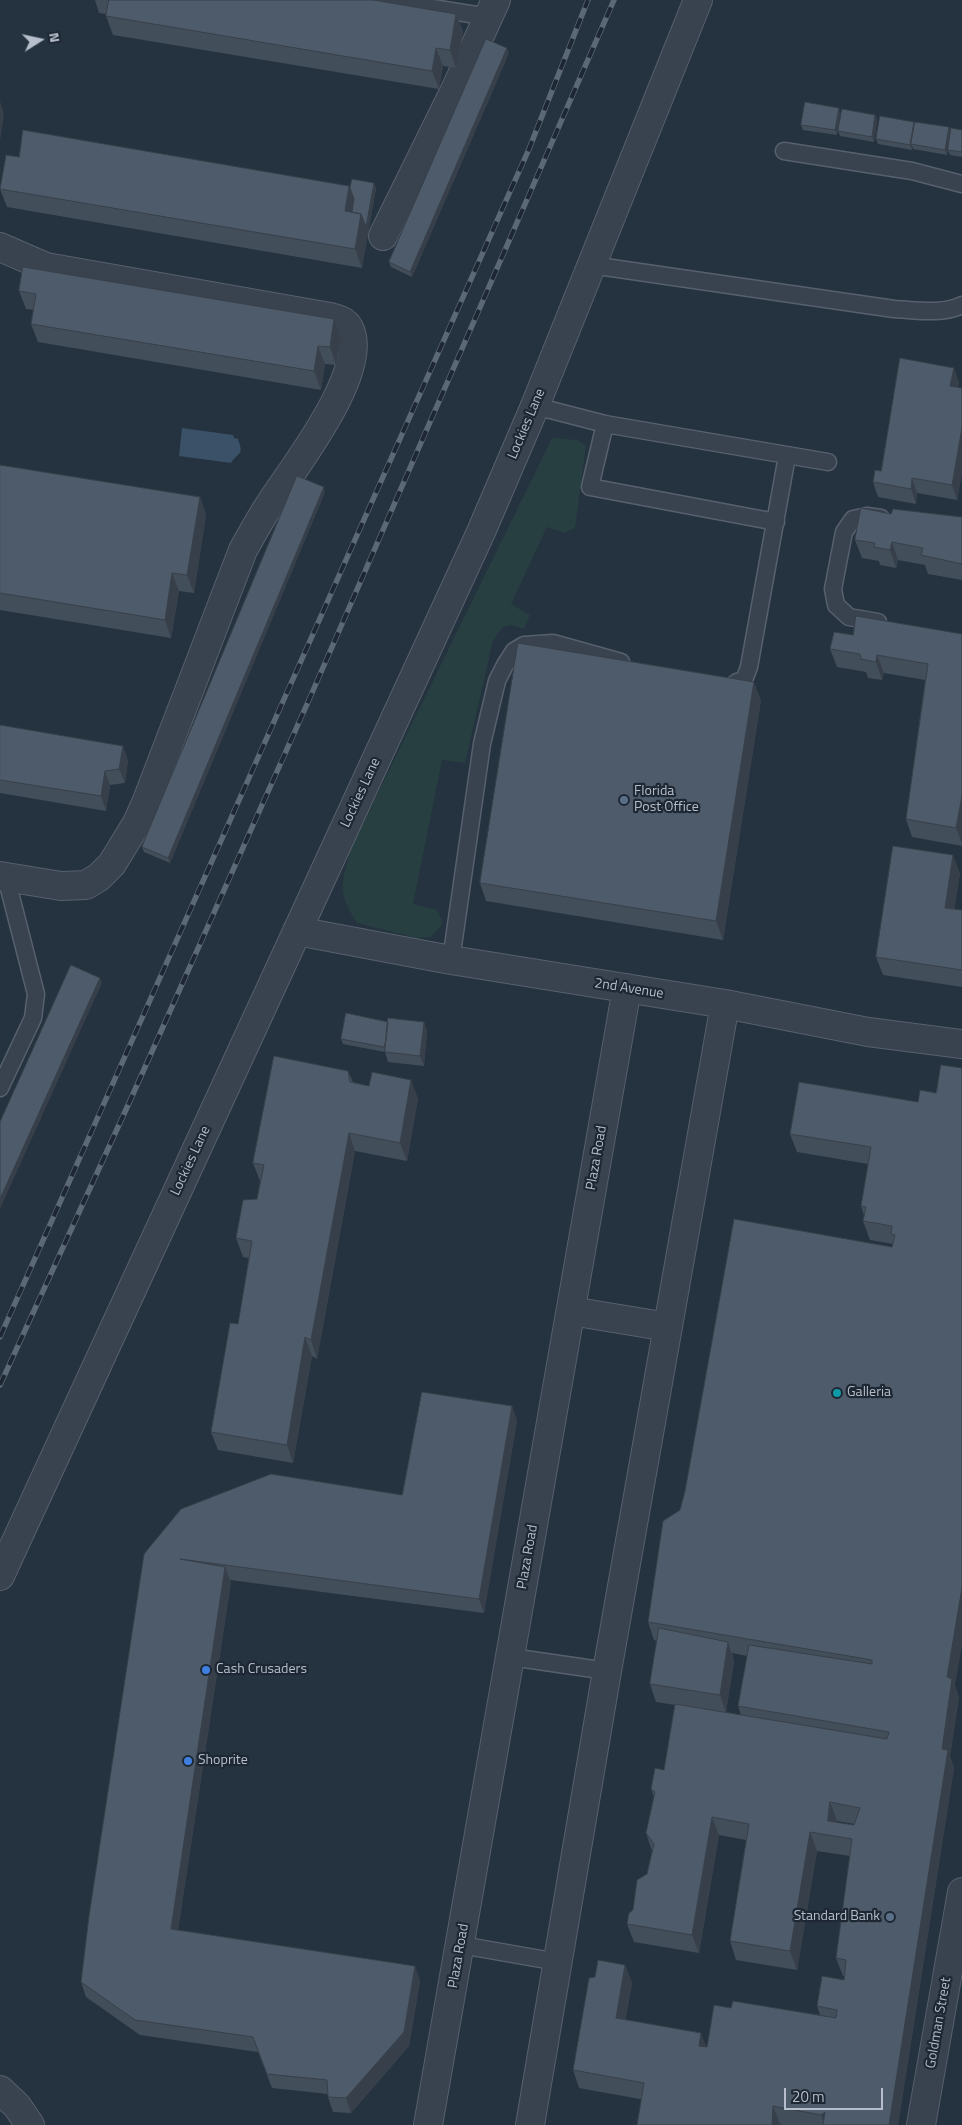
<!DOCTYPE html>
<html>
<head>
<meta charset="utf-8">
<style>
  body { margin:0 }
  #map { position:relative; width:962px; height:2125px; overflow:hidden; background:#25323f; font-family:"Titillium Web",sans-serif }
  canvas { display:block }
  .north { position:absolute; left:15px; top:15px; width:50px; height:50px; -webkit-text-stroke:4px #1e2834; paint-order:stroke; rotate:80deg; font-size:14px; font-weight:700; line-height:20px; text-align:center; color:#b5beca }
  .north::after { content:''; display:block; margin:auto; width:18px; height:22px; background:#b5beca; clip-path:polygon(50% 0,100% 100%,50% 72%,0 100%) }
  .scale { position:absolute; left:784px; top:2088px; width:99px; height:22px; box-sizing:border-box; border:2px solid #b5beca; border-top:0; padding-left:6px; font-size:15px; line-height:18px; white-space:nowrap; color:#b5beca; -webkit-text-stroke:4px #1e2834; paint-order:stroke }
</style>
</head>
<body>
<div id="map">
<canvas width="962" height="2125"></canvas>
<div class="north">N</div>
<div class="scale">20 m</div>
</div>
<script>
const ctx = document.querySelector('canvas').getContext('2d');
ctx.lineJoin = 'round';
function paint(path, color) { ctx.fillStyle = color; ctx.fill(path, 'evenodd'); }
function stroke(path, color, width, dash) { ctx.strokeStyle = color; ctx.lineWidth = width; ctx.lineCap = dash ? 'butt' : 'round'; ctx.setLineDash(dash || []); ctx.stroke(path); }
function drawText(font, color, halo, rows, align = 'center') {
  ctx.font = font + ' "Titillium Web",sans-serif'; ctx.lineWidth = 4.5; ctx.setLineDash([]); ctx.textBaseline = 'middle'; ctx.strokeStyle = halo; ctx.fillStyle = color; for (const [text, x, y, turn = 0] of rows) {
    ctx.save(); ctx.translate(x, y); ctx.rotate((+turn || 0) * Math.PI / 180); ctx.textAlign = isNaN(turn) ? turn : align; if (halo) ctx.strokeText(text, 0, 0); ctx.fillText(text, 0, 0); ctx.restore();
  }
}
paint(new Path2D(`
  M 552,438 L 577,440 L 586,445 L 575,528 L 564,533 L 547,527 L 511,604 L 530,615 L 524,629 C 504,622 504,624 493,641 L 465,763 L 442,760 L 413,904 L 437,910 L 443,923 L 431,937 L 416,938 L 357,923 C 336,890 342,884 351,848 Z`), '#273f40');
paint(new Path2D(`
  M 182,428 L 233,435 L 234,438 L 238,439 C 244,456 239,451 231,463 L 179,456 Z`), '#3a5168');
const service = new Path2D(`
  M 383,0 L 489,17
  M 784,151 L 912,171 L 962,184
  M 591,265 L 894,309 C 916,310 942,315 962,305
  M 535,406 L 605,424 L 590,487 L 776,522
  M 605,424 L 828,462
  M 878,622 L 849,617 L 836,605 L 833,589 L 844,532 L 853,519 L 867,516 L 881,518
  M 725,687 L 729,688 L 737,682 L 744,680 L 749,667 L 787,456
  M 451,960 L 482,744 L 497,681 L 505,665 L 514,651 L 524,645 L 553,643 L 621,662
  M 0,1088 L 33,1018 L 36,994 L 6,877
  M 511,1657 L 607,1671
  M 461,1945 L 558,1962`);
const minor = new Path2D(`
  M 383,236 L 456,88 L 496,0
  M 0,247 L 46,267 L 330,317 C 337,319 345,320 349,328 C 371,370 293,468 270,504 C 260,519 252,534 243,550 L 146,803 L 137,823 L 112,864 L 99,877 L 86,885 L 61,886 L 0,876
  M 297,931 L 451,960 L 725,1004 L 868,1032 L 962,1044
  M 571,1311 L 668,1327
  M 0,1576 L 481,532 L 535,406 L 698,0
  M 0,2090 L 17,2106 L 30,2125
  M 428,2125 L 627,988
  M 530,2125 L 607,1671 L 725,1004`);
const tertiary = new Path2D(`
  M 921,2125 L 962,1892`);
stroke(service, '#57616d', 19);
stroke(minor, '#57616d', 30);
stroke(tertiary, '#57616d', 30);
stroke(service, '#39434f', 16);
stroke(minor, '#39434f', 28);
stroke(tertiary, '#39434f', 28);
const rail = new Path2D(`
  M 0,1337 L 529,149 L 588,0
  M 0,1385 L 129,1103 L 308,702 L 614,0`);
stroke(rail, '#5b6876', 5.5);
stroke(rail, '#1e2834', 4, [11]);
paint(new Path2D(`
  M 95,0 L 373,0 L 456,14 L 463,32 L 456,68 L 443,66 L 439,89 L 113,35 L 106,16 L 106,14 L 99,13 Z
  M 509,53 L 412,277 L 391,267 L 389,262 Z
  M 841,113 L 837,135 L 803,130 L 801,125 Z
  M 875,115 L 877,120 L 874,142 L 840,136 L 838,131 Z
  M 914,122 L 915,125 L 949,127 L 950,132 L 962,130 L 962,157 L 950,155 L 948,150 L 948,148 L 947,155 L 913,149 L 912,146 L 912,150 L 878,144 L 876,139 Z
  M 19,157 L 350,188 L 376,188 L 362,268 L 7,207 L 0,189 Z
  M 19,291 L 334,319 L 341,338 L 336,365 L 325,364 L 321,390 L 38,342 L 31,324 L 34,310 L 26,309 Z
  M 959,382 L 958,387 L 962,388 L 962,473 L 957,500 L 917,493 L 916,504 L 878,497 L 873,482 L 881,471 Z
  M 0,468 L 200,497 L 206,515 L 194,593 L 179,591 L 171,638 L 0,610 Z
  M 325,492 L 170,863 L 144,852 L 142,847 Z
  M 891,514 L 962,517 L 962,580 L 928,574 L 925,565 L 898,560 L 896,568 L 880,565 L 879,561 L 862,558 L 855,540 Z
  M 962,634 L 962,846 L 912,837 L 906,819 L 925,680 L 884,673 L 882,680 L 868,678 L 866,672 L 837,667 L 830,649 L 853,635 Z
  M 761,700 L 723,940 L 486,901 L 480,883 Z
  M 0,725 L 128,760 L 125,783 L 110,785 L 106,811 L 0,793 Z
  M 960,873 L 954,909 L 962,910 L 962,987 L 883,975 L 876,957 Z
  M 388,1022 L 424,1022 L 427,1032 L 424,1066 L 388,1062 L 385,1052 L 343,1044 L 341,1039 Z
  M 348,1071 L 353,1082 L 418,1098 L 407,1161 L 355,1151 L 317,1359 L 312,1356 L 293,1463 L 218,1450 L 211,1432 L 238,1324 L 249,1258 L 243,1257 L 236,1238 L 257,1199 L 260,1181 L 253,1163 Z
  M 918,1102 L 955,1686 L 959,1697 L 950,1756 L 954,1768 L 898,2125 L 783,2125 L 579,2088 L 573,2070 L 595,1977 L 625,1965 L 632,1983 L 625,2020 L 707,2047 L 731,2008 L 820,2015 L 817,2006 L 844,1980 L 844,1976 L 843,1976 L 836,1958 L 850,1856 L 817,1851 L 797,1970 L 736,1960 L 730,1941 L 746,1840 L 719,1835 L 699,1953 L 634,1942 L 627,1924 L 647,1874 L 652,1851 L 646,1833 L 654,1797 L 651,1789 L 664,1770 L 675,1705 L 656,1702 L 650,1684 L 657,1641 L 654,1640 L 648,1622 L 680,1510 L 892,1247 L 893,1244 L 870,1240 L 863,1221 L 864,1215 L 861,1206 L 868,1164 L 797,1152 L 790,1134 ZM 732,1653 L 747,1656 L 738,1706 L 741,1715 L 726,1712 L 734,1661 ZM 837,1821 L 855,1824 L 854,1825 L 837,1823 Z
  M 512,1406 L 517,1421 L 484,1613 L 230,1580 L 231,1582 L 178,1930 L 415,1966 L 420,1981 L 409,2046 L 351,2113 L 333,2112 L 328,2097 L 328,2094 L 272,2088 L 258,2052 L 140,2035 L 86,1997 L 81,1982 L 144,1554 L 402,1495 Z`), '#434e5b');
paint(new Path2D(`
  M 456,14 L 463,32 L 456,68 L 450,50 Z
  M 436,48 L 443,66 L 439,89 L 432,71 Z
  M 507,48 L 509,53 L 412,277 L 410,272 Z
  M 0,101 L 4,114 L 0,141 Z
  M 839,108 L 841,113 L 837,135 L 835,130 Z
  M 875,115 L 877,120 L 874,142 L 872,137 Z
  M 914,122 L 915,127 L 911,144 L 912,146 L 912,150 L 910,145 Z
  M 949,127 L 951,132 L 947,155 L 945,150 Z
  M 374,183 L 376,188 L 362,268 L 355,249 L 361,214 Z
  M 349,186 L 356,204 L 352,224 L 345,211 Z
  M 334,319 L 341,338 L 336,365 L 330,347 Z
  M 318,346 L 325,364 L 321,390 L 314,371 Z
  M 954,368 L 959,382 L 955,400 L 950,386 Z
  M 962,428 L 962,473 L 957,500 L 952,485 Z
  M 912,478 L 917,493 L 916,504 L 911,489 Z
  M 324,487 L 325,492 L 170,863 L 168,858 Z
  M 200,497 L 206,515 L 194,593 L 187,575 Z
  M 892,542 L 898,560 L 896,568 L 890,550 Z
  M 172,573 L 179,591 L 171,638 L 165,620 Z
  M 877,655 L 884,673 L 882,680 L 876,662 Z
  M 754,682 L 761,700 L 723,940 L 716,921 Z
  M 123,746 L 128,760 L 125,783 L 119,769 Z
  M 105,771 L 110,785 L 106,811 L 101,796 Z
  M 962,796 L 962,843 L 956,828 Z
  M 953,855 L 960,873 L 952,926 L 945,908 Z
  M 100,978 L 102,983 L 0,1209 L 0,1199 Z
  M 424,1022 L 427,1032 L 424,1066 L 420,1056 Z
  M 411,1080 L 418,1098 L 407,1161 L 400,1143 Z
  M 349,1133 L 355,1151 L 317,1359 L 311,1340 Z
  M 305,1337 L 312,1356 L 293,1463 L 287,1445 Z
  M 512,1406 L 517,1421 L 484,1613 L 479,1599 Z
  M 225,1567 L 231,1582 L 176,1943 L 171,1929 Z
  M 962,1588 L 962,1645 L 955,1686 L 959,1697 L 950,1756 L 954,1768 L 898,2125 L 889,2125 L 942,1749 L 947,1677 Z
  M 728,1642 L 734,1661 L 726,1713 L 720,1695 Z
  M 830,1802 L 837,1821 L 835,1836 L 828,1821 Z
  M 712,1817 L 719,1835 L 699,1953 L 692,1935 Z
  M 810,1832 L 817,1851 L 797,1970 L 790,1951 Z
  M 625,1965 L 632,1983 L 623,2036 L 616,2018 Z
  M 415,1966 L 420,1981 L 409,2046 L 351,2113 L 346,2098 Z
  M 701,2033 L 708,2051 L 699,2046 Z
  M 773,2106 L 780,2124 L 780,2125 L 772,2125 Z
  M 825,2112 L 825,2125 L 821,2115 Z`), '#37404a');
const building = new Path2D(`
  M 109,0 L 373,0 L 456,14 L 450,50 L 436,48 L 432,71 L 106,16 Z
  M 486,39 L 507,48 L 410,272 L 389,262 Z
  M 805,102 L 839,108 L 835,130 L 801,125 Z
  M 842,109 L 875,115 L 872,137 L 838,131 Z
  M 880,116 L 914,122 L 910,145 L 876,139 Z
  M 915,122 L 949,127 L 945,150 L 911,144 Z
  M 951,128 L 962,130 L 962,152 L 948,150 Z
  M 23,130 L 349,186 L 345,211 L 361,214 L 355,249 L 0,189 L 6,155 L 19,157 Z
  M 352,179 L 374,183 L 366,227 L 361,214 L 352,212 L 354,199 L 350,188 Z
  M 23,267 L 334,319 L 330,347 L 318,346 L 314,371 L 31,324 L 36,294 L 19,291 Z
  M 900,358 L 954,368 L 950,386 L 962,388 L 962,428 L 952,485 L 912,478 L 911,489 L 873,482 L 875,470 L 881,471 Z
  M 0,465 L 200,497 L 187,575 L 172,573 L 165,620 L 0,593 Z
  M 297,476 L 324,487 L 168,858 L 142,847 Z
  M 861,508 L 891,514 L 893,509 L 962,517 L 962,564 L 921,555 L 923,548 L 892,542 L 890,550 L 874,547 L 875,543 L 855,540 Z
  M 856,616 L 962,634 L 962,796 L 956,828 L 906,819 L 928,664 L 877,655 L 876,662 L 861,659 L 860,654 L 830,649 L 834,632 L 853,635 Z
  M 518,643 L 754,682 L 716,921 L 480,883 Z
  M 0,725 L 123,746 L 119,769 L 105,771 L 101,796 L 0,780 Z
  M 893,846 L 953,855 L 945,908 L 962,910 L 962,970 L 876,957 Z
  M 71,965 L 100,978 L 0,1199 L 0,1122 Z
  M 346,1013 L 388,1022 L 386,1040 L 384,1047 L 341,1039 Z
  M 388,1018 L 424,1022 L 420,1056 L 385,1052 Z
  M 274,1056 L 348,1071 L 350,1082 L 369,1086 L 372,1072 L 411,1080 L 400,1143 L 349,1133 L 311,1340 L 305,1337 L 287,1445 L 211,1432 L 230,1323 L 238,1324 L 252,1241 L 236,1238 L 243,1200 L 257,1199 L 264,1165 L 253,1163 Z
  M 941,1065 L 962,1068 L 962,1588 L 947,1677 L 952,1679 L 942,1749 L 948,1750 L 889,2125 L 823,2125 L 825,2112 L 821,2115 L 773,2106 L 772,2125 L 637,2125 L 644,2083 L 573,2070 L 589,1978 L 595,1977 L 598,1960 L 625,1965 L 616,2018 L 701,2033 L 699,2046 L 707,2047 L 714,2005 L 731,2008 L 733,2001 L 836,2018 L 837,2010 L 817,2006 L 822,1976 L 844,1980 L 846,1960 L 836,1958 L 852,1839 L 810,1832 L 790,1951 L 730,1941 L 749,1824 L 712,1817 L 692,1935 L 627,1924 L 629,1913 L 633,1910 L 637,1880 L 647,1874 L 654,1844 L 646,1833 L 655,1792 L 651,1789 L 655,1768 L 664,1770 L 675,1704 L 887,1739 L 889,1732 L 738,1706 L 749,1645 L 872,1664 L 872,1660 L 648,1622 L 663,1521 L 680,1510 L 685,1491 L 734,1219 L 892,1247 L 895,1235 L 891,1234 L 892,1226 L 863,1221 L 866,1207 L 861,1206 L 871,1147 L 790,1134 L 799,1082 L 918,1102 L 920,1090 L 936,1093 ZM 830,1802 L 860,1808 L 854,1825 L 828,1821 Z
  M 422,1392 L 512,1406 L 479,1599 L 180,1559 L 225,1567 L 171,1929 L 415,1966 L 404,2032 L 346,2098 L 328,2097 L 327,2080 L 267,2074 L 253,2037 L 135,2020 L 81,1982 L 89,1916 L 144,1554 L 181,1509 L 271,1474 L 402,1495 Z
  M 659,1628 L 728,1642 L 720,1695 L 650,1684 Z`);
paint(building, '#4e5b6a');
stroke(building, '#37404a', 1);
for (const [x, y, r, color] of [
  [624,800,5,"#5c6f8a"],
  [837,1393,5,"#0f9aa8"],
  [206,1670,5,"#3f7fe0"],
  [188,1761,5,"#3f7fe0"],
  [890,1917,5,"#5c6f8a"]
]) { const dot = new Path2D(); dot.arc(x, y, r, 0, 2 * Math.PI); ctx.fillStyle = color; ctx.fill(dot); stroke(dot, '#1e2834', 2); }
drawText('14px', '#b5beca', '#1e2834', [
  ["Lockies Lane",527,424,-67],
  ["Lockies Lane",361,793,-65],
  ["2nd Avenue",629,989,9],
  ["Plaza Road",597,1158,-80],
  ["Lockies Lane",191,1161,-65],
  ["Plaza Road",528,1557,-80],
  ["Plaza Road",459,1956,-80],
  ["Goldman Street",939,2023,-80]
]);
drawText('14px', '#b5beca', '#1e2834', [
  ["Florida",634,792],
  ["Post Office",634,808],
  ["Galleria",847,1393],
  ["Cash Crusaders",216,1670],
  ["Shoprite",198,1761],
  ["Standard Bank",880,1917,"right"]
], 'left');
</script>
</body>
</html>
